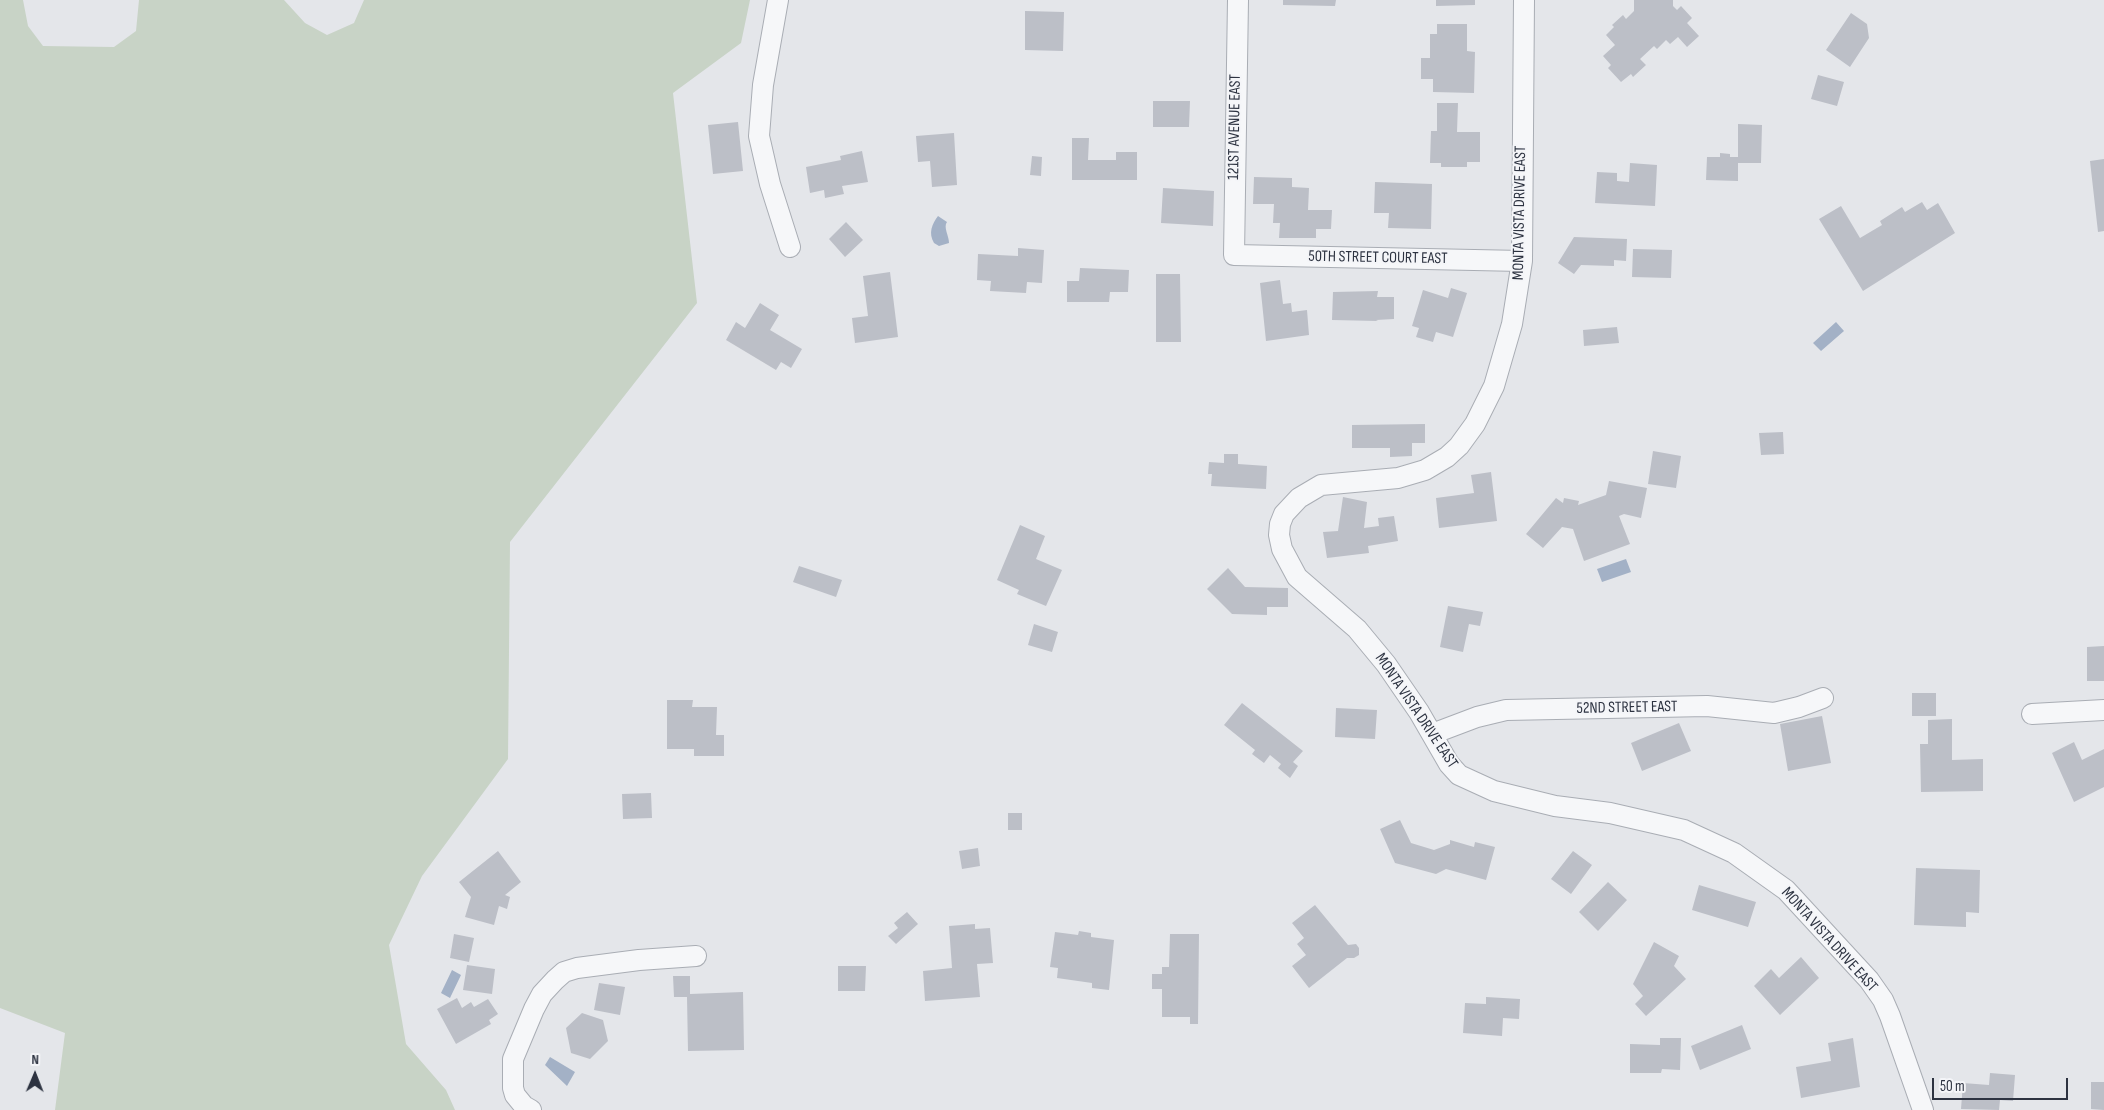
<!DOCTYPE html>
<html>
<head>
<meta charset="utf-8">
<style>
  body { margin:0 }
  #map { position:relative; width:2104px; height:1110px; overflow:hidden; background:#e4e6ea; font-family:"Sofia Sans Condensed",sans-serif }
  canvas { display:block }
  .north { position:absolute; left:10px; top:1050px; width:50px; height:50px; -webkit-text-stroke:4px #f4f5f8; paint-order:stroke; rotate:1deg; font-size:14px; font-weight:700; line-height:20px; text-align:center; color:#2d3341 }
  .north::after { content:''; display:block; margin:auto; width:18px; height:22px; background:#2d3341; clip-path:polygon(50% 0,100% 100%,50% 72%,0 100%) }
  .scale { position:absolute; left:1932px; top:1078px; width:136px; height:22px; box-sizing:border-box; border:2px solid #2d3341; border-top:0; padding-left:6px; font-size:15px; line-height:18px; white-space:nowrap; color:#2d3341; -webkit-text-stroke:4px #f4f5f8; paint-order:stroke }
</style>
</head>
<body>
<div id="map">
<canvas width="2104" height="1110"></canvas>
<div class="north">N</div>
<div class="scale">50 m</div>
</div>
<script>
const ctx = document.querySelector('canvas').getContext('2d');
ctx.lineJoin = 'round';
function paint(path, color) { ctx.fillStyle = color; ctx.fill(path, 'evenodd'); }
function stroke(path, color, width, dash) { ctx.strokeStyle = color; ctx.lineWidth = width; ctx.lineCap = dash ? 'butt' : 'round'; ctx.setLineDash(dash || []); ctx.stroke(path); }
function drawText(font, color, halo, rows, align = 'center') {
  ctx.font = font + ' "Sofia Sans Condensed",sans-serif'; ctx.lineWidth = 4; ctx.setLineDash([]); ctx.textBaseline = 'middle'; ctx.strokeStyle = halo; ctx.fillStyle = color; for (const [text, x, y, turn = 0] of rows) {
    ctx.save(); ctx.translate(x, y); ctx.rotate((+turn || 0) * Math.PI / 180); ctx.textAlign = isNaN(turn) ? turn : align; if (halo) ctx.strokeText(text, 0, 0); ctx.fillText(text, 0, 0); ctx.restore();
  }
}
paint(new Path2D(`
  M 0,0 L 23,0 L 28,26 L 43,46 L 114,47 L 136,31 L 139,0 L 284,0 L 305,23 L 327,35 L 354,23 L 364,0 L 750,0 L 741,43 L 673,93 L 697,303 L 510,542 L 508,759 L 422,876 L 389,945 L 406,1044 L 446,1090 L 455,1110 L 55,1110 L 65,1033 L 0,1008 Z`), '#c8d3c6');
paint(new Path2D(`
  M 938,216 L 947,222 C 943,227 949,236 949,243 L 939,246 L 934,243 C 928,233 932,224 938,216 Z
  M 1836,322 L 1844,331 L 1821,351 L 1813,343 Z
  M 1626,559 L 1631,572 L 1602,582 L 1597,569 Z
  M 452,970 L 461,975 L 450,998 L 441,993 Z
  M 550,1057 L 575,1072 L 567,1086 L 545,1065 Z`), '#a3b1c6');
paint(new Path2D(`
  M 1283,0 L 1336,0 L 1335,6 L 1283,5 Z
  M 1436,0 L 1475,0 L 1475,5 L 1436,6 Z
  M 1634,0 L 1673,0 L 1673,6 L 1677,10 L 1681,6 L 1692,18 L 1687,23 L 1699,36 L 1687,47 L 1678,37 L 1670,44 L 1666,40 L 1657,49 L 1654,46 L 1640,59 L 1646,65 L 1633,77 L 1631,74 L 1621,82 L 1608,68 L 1611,65 L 1603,56 L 1615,45 L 1606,35 L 1614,27 L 1612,25 L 1623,15 L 1626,19 L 1634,11 Z
  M 1025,11 L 1064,12 L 1063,51 L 1025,50 Z
  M 1851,13 L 1867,24 L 1869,38 L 1850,67 L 1826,50 Z
  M 1437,24 L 1467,24 L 1467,51 L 1475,52 L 1474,93 L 1433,92 L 1433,79 L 1421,79 L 1421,58 L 1430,58 L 1430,34 L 1437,34 Z
  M 1818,75 L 1844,82 L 1837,106 L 1811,99 Z
  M 1153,101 L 1190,101 L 1189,127 L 1153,127 Z
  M 1437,103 L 1458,103 L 1457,132 L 1480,132 L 1480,162 L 1467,162 L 1467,167 L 1441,167 L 1441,163 L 1430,163 L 1431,131 L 1437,131 Z
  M 738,122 L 743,171 L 713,174 L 708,125 Z
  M 1738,124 L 1762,125 L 1761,163 L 1738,163 L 1738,181 L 1706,180 L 1707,157 L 1720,157 L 1720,153 L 1730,154 L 1730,157 L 1738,157 Z
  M 954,133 L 957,185 L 932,187 L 930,161 L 918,162 L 916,136 Z
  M 1072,138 L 1089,138 L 1088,160 L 1116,160 L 1116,152 L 1137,152 L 1137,180 L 1072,180 Z
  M 862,151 L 868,182 L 842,186 L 844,194 L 825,198 L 824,190 L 810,193 L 806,167 L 841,160 L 840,156 Z
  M 1032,156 L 1042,157 L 1041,176 L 1030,175 Z
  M 2104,159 L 2104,231 L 2098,232 L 2090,161 Z
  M 1630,163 L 1657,165 L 1655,206 L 1595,203 L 1597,172 L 1617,173 L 1617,181 L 1629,182 Z
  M 1254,177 L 1292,178 L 1292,187 L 1309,188 L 1308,210 L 1332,210 L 1331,229 L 1316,229 L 1316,238 L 1279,238 L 1280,223 L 1273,223 L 1274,204 L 1253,204 Z
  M 1375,182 L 1432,184 L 1431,229 L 1388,228 L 1389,213 L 1374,213 Z
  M 1163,188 L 1214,191 L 1213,226 L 1161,223 Z
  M 1922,202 L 1927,210 L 1938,203 L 1955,233 L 1863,291 L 1819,219 L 1841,206 L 1860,238 L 1882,225 L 1880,221 L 1902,207 L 1905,212 Z
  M 846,222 L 863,240 L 845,257 L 829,239 Z
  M 1574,237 L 1627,239 L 1626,261 L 1614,260 L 1614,266 L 1581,265 L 1574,274 L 1558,263 Z
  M 1018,248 L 1044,250 L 1042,283 L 1027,282 L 1026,293 L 990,291 L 991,281 L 977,280 L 978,254 L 1018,256 Z
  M 1633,249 L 1672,250 L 1671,278 L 1632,277 Z
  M 1080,268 L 1129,270 L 1128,292 L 1110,292 L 1109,302 L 1067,302 L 1067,281 L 1079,281 Z
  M 890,272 L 898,337 L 855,343 L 852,318 L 868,316 L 863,276 Z
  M 1156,274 L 1180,274 L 1181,342 L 1156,342 Z
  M 1280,280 L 1283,304 L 1291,303 L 1292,312 L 1307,310 L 1309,335 L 1266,341 L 1260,283 Z
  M 1451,288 L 1467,293 L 1453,337 L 1436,332 L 1433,342 L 1416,337 L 1419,328 L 1412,326 L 1423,290 L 1448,298 Z
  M 1378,291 L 1377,297 L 1394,297 L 1394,319 L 1376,320 L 1378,321 L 1332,320 L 1333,292 Z
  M 760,303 L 779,315 L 770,330 L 802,349 L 791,368 L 781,362 L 776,370 L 726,340 L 736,322 L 745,328 Z
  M 1617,327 L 1619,343 L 1584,346 L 1583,330 Z
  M 1425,424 L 1425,443 L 1412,443 L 1412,456 L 1390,457 L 1390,448 L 1352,448 L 1352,425 Z
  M 1783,432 L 1784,454 L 1761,455 L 1759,433 Z
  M 1653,451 L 1681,456 L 1676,488 L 1648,484 Z
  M 1224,454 L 1238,454 L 1238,464 L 1267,466 L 1266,489 L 1211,486 L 1212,474 L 1208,474 L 1209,462 L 1224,463 Z
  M 1491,472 L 1497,521 L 1439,528 L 1436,498 L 1474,493 L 1471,475 Z
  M 1609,481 L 1647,488 L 1641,518 L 1624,514 L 1619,516 L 1630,544 L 1584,561 L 1573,529 L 1562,527 L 1543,548 L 1526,534 L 1556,498 L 1563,503 L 1564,498 L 1579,501 L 1578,505 L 1606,495 Z
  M 1343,497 L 1367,502 L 1364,528 L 1379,526 L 1378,518 L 1394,516 L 1398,541 L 1368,546 L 1369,553 L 1327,558 L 1323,532 L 1338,531 Z
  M 1020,525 L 1045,536 L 1036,559 L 1062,570 L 1046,606 L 1017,594 L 1019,590 L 997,580 Z
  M 799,566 L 842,580 L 836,597 L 793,582 Z
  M 1228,568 L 1245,587 L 1288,588 L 1288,607 L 1267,607 L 1267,615 L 1232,614 L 1207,589 Z
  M 1448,606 L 1483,612 L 1480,626 L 1469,624 L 1463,652 L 1440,647 Z
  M 1034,624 L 1058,632 L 1052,652 L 1028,645 Z
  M 2104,646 L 2104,681 L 2087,681 L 2087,647 Z
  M 1912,693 L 1936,693 L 1936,716 L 1912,716 Z
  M 667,700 L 693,700 L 692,707 L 717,707 L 716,735 L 724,735 L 724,756 L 694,756 L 694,749 L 667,749 Z
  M 1242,703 L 1303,751 L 1293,762 L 1298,766 L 1290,778 L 1278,768 L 1281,764 L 1270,755 L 1264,763 L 1252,754 L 1255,750 L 1224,725 Z
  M 1336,708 L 1377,710 L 1375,739 L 1335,737 Z
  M 1822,716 L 1831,763 L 1788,771 L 1780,724 Z
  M 1952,719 L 1952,760 L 1983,759 L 1983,791 L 1921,792 L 1920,744 L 1928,744 L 1928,720 Z
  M 1679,723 L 1691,751 L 1642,771 L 1631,743 Z
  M 2074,742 L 2082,760 L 2104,749 L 2104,787 L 2074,802 L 2052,753 Z
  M 651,793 L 652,818 L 623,819 L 622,794 Z
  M 1008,813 L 1022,813 L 1022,830 L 1008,830 Z
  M 1400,820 L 1411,843 L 1434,850 L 1450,844 L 1450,840 L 1474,847 L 1475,842 L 1495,847 L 1486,880 L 1446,869 L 1436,874 L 1395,863 L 1380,829 Z
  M 978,848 L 980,866 L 962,869 L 959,851 Z
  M 498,851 L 521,882 L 505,895 L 510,897 L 507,909 L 499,906 L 494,925 L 465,917 L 471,897 L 459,882 Z
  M 1573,851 L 1592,865 L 1571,894 L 1551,879 Z
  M 1916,868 L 1980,870 L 1979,913 L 1966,912 L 1966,927 L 1914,925 Z
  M 1608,882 L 1627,900 L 1598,931 L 1579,912 Z
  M 1699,885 L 1756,902 L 1748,927 L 1692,910 Z
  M 1315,905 L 1348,945 L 1356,944 L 1359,948 L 1359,955 L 1354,958 L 1347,958 L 1309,988 L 1292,966 L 1306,955 L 1297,944 L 1304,938 L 1292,923 Z
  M 907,912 L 918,924 L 896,944 L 888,936 L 898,928 L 894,923 Z
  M 975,924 L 975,929 L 990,928 L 993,963 L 977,964 L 980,997 L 925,1001 L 923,971 L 952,968 L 949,926 Z
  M 1079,931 L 1091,933 L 1091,937 L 1114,940 L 1109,990 L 1092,988 L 1092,983 L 1057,978 L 1058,968 L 1050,967 L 1055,932 L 1078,935 Z
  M 454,934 L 474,938 L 469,962 L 450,958 Z
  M 1170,934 L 1199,934 L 1198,1024 L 1190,1024 L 1190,1017 L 1162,1017 L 1162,989 L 1152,989 L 1152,974 L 1162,974 L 1162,967 L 1169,967 Z
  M 1654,942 L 1679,956 L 1674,966 L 1686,979 L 1646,1016 L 1635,1004 L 1643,996 L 1633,984 Z
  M 1801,957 L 1819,978 L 1780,1015 L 1754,986 L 1771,969 L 1779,978 Z
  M 467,965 L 495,969 L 492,994 L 463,990 Z
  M 838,966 L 866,966 L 865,991 L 838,991 Z
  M 673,976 L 690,976 L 690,994 L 743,992 L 744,1050 L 688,1051 L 687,997 L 674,997 Z
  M 599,983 L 625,987 L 620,1015 L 594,1010 Z
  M 1486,997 L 1520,999 L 1519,1019 L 1503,1018 L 1502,1036 L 1463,1033 L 1465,1003 L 1486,1004 Z
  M 457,998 L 462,1008 L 471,1002 L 474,1007 L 488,999 L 498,1014 L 489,1020 L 491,1024 L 456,1044 L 437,1009 Z
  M 582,1013 L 603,1020 L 608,1041 L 590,1059 L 571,1053 L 566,1028 Z
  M 1742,1025 L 1751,1049 L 1700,1070 L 1691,1046 Z
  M 1660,1038 L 1681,1038 L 1680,1070 L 1662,1069 L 1661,1073 L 1630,1073 L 1630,1044 L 1660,1045 Z
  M 1853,1038 L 1860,1087 L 1801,1098 L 1796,1067 L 1831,1061 L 1828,1043 Z
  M 1990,1073 L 2015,1075 L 2013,1101 L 2000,1100 L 1999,1110 L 1961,1109 L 1963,1083 L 1989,1085 Z
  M 2091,1082 L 2104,1082 L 2104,1110 L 2091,1109 Z`), '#bcbfc7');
const minor = new Path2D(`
  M 778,0 L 763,85 L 759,136 L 770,184 L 790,247
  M 1238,0 L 1234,255 L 1522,261
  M 1524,0 L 1522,261 L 1512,324 L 1494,386 L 1475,424 L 1459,446 L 1447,457 L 1425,470 L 1398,478 L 1321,485 L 1299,498 L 1284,514 L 1280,524 L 1279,535 L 1282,549 L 1297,577 L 1357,629 L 1386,664 L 1419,712 L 1449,764 L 1459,775 L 1494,791 L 1555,806 L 1610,813 L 1684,830 L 1734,853 L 1786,890 L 1869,980 L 1883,1000 L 1890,1016 L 1923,1110
  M 2032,714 L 2104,710
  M 1432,734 L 1477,717 L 1506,710 L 1707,706 L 1774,713 L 1799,707 L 1823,698
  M 531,1110 L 524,1106 L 515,1095 L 513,1088 L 513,1059 L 534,1009 L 542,994 L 555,980 L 564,972 L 577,968 L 639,960 L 696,956`);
stroke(minor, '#a9adb4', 22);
stroke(minor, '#f6f7f9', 20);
drawText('16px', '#2d3341', '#f4f5f8', [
  ["121ST AVENUE EAST",1235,127,-89],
  ["MONTA VISTA DRIVE EAST",1520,213,-89],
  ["50TH STREET COURT EAST",1378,258,1],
  ["52ND STREET EAST",1627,708,-1],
  ["MONTA VISTA DRIVE EAST",1416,711,56],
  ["MONTA VISTA DRIVE EAST",1829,940,48]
]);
</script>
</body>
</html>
